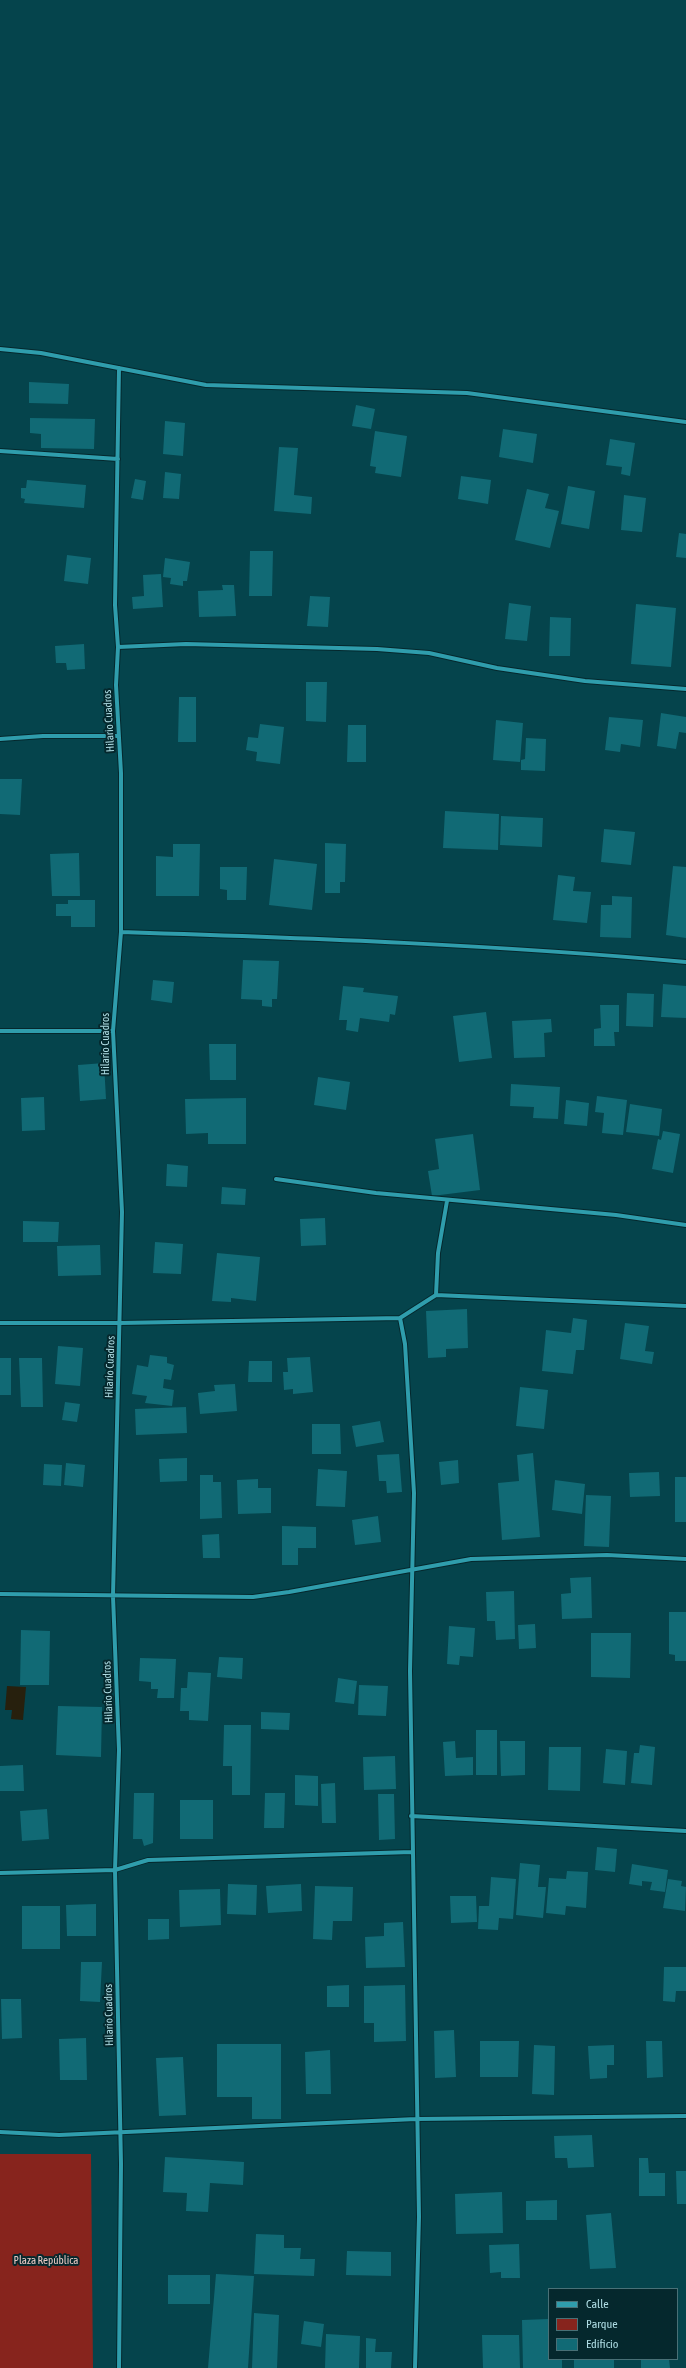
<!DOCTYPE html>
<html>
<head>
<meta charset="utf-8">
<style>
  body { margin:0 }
  #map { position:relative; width:686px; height:2368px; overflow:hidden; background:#05444c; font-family:"Asap Condensed",sans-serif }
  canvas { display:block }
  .legend { position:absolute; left:548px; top:2288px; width:130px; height:72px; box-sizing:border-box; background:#05282d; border:1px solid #497076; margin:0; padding:5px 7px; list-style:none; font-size:12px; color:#afdde4 }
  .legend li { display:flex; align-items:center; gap:8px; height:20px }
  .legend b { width:20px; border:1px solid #497076 }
</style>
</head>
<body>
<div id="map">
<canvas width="686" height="2368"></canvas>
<ul class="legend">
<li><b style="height:5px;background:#2f9dac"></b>Calle</li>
<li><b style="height:11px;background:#87241d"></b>Parque</li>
<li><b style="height:11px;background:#116a75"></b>Edificio</li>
</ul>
</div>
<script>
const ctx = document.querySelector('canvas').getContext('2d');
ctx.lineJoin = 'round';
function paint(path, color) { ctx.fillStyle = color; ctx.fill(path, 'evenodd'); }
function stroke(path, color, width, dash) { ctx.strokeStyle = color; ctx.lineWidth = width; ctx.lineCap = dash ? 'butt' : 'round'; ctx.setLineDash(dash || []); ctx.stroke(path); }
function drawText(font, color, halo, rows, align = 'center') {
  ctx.font = font + ' "Asap Condensed",sans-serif'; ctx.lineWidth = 4; ctx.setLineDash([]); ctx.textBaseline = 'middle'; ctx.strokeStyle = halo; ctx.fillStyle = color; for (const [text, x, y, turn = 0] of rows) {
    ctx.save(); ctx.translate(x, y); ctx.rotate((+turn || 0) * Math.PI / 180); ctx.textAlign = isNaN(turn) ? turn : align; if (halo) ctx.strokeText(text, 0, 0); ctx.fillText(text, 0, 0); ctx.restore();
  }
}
paint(new Path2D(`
  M 0,2154 L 91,2154 L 93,2368 L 0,2368 Z`), '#87241d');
paint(new Path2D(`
  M 7,1686 L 26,1687 L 23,1720 L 11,1719 L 12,1710 L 5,1710 Z`), '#27200d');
paint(new Path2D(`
  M 29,382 L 69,384 L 68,404 L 29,403 Z
  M 356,405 L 375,409 L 371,429 L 352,426 Z
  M 30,418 L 95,419 L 94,449 L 41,448 L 41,434 L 30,433 Z
  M 165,421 L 185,423 L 183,456 L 163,454 Z
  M 503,429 L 537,434 L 533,463 L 499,457 Z
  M 375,431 L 407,436 L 401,477 L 375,473 L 376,467 L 370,466 Z
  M 610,439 L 635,443 L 630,476 L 621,474 L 622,467 L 606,465 Z
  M 279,447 L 298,448 L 294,495 L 312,497 L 311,514 L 274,511 Z
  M 165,472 L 181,474 L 179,499 L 163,498 Z
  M 461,476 L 491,480 L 488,504 L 458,499 Z
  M 135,479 L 146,481 L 143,500 L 131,498 Z
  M 27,480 L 86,485 L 84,508 L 24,503 L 25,499 L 21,498 L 21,488 L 26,488 Z
  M 568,486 L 595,491 L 589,529 L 561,524 Z
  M 527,489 L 549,494 L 545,508 L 559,511 L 550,548 L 515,540 Z
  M 624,495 L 646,498 L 642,532 L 621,530 Z
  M 679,533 L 686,534 L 686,558 L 676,557 Z
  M 250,551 L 273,551 L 272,596 L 249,596 Z
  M 67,555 L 91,558 L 88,584 L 64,581 Z
  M 165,558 L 190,562 L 187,581 L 183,581 L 183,586 L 170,584 L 171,578 L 163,577 Z
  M 161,574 L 163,607 L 133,609 L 132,597 L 144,596 L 143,575 Z
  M 222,585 L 234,585 L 236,616 L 199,617 L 198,591 L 223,590 Z
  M 310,596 L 330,597 L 328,627 L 307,626 Z
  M 509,603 L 531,606 L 527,641 L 505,639 Z
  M 636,604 L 676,608 L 671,667 L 631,664 Z
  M 550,617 L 571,618 L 570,656 L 549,656 Z
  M 84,644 L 85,669 L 67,670 L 66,663 L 56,663 L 55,646 Z
  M 306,682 L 327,682 L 326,722 L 306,721 Z
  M 179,697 L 196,697 L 196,742 L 178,742 Z
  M 661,713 L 686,717 L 686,733 L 679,732 L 676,749 L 657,746 Z
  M 609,717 L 643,720 L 640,747 L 621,744 L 620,752 L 605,750 Z
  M 496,720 L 523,723 L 520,762 L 493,760 Z
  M 260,724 L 284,727 L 280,764 L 256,761 L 257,752 L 246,750 L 248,737 L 258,738 Z
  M 348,725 L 366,725 L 366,762 L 347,762 Z
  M 526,738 L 546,739 L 545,771 L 521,770 L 521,760 L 525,759 Z
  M 0,779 L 22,779 L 20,815 L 0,814 Z
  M 445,811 L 499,814 L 498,850 L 443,848 Z
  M 501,816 L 543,818 L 542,847 L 500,845 Z
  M 604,829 L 635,832 L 631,865 L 601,862 Z
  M 325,843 L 346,844 L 345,882 L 340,882 L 340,893 L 325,893 Z
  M 173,844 L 200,844 L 199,896 L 156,896 L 156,856 L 173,857 Z
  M 79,853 L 80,896 L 52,896 L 50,854 Z
  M 274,859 L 317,864 L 312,910 L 269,905 Z
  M 673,866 L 686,867 L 686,938 L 666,935 Z
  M 220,867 L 247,867 L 246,900 L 227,900 L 227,890 L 220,889 Z
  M 558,875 L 575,877 L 573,891 L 591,892 L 587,923 L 553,920 Z
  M 612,896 L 632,897 L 631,938 L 600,937 L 601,905 L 612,905 Z
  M 68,900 L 95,900 L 95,927 L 71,927 L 71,916 L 56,916 L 56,904 L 68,904 Z
  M 243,960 L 279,961 L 277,999 L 272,999 L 272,1007 L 262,1006 L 262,1000 L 241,999 Z
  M 153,980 L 174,982 L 172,1003 L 151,1000 Z
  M 663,984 L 686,986 L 686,1018 L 661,1017 Z
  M 343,986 L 364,988 L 363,992 L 398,996 L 395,1015 L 390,1014 L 389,1022 L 360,1018 L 358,1032 L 346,1030 L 347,1020 L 339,1020 Z
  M 627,993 L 654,994 L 653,1027 L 626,1026 Z
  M 600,1005 L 619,1005 L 619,1032 L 614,1032 L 615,1046 L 594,1046 L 594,1029 L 601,1028 Z
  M 486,1012 L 492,1058 L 459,1062 L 453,1016 Z
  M 551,1019 L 552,1032 L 544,1033 L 545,1057 L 514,1058 L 512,1021 Z
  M 209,1044 L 236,1044 L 236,1080 L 210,1080 Z
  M 104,1063 L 106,1099 L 80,1101 L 78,1065 Z
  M 318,1077 L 350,1082 L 346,1110 L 314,1105 Z
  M 511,1084 L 560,1087 L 558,1119 L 533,1118 L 534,1107 L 510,1106 Z
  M 597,1096 L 627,1100 L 623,1135 L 602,1133 L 604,1113 L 595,1112 Z
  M 44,1097 L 45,1130 L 22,1131 L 21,1098 Z
  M 246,1098 L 246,1144 L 208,1144 L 208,1133 L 186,1134 L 185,1099 Z
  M 566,1100 L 589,1103 L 587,1126 L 564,1124 Z
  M 630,1104 L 662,1109 L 659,1136 L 626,1132 Z
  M 663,1131 L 680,1134 L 673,1173 L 652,1169 L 658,1139 L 661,1140 Z
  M 473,1134 L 480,1190 L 432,1196 L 428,1171 L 439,1169 L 435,1139 Z
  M 167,1164 L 188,1166 L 187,1187 L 166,1186 Z
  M 222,1187 L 246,1189 L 245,1205 L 221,1204 Z
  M 325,1218 L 326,1245 L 301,1246 L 300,1219 Z
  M 23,1221 L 59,1222 L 58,1242 L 23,1242 Z
  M 155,1242 L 183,1244 L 181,1274 L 153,1273 Z
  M 100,1245 L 101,1275 L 58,1276 L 57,1246 Z
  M 217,1253 L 260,1257 L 256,1301 L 231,1298 L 231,1302 L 212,1301 Z
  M 467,1309 L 468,1348 L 446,1349 L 446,1357 L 428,1358 L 426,1311 Z
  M 573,1318 L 587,1320 L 584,1350 L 576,1350 L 573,1374 L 542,1371 L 546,1330 L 571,1333 Z
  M 625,1323 L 649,1326 L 645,1351 L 654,1352 L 652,1364 L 620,1359 Z
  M 58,1346 L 83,1348 L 80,1386 L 55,1384 Z
  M 150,1355 L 167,1357 L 167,1363 L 174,1365 L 171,1380 L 164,1379 L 163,1388 L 174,1390 L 172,1406 L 145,1403 L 147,1396 L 132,1394 L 137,1365 L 148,1367 Z
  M 310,1357 L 313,1392 L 293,1394 L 293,1389 L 284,1390 L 283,1372 L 288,1372 L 287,1358 Z
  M 0,1358 L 11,1358 L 11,1395 L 0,1395 Z
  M 19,1358 L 42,1358 L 43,1407 L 21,1407 Z
  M 249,1361 L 272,1361 L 272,1382 L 248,1382 Z
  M 235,1384 L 237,1411 L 200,1414 L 198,1393 L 215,1391 L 214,1385 Z
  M 520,1387 L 548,1390 L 544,1429 L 516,1426 Z
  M 65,1402 L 80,1404 L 77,1422 L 62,1420 Z
  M 186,1407 L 187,1433 L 136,1435 L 135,1409 Z
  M 380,1421 L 384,1442 L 356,1447 L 352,1426 Z
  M 312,1424 L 340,1424 L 341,1454 L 312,1454 Z
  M 533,1453 L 540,1537 L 502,1540 L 498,1483 L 519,1481 L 517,1455 Z
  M 399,1454 L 402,1492 L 387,1493 L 386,1481 L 379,1481 L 377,1455 Z
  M 187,1458 L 187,1481 L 160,1482 L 159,1459 Z
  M 458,1460 L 459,1483 L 441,1485 L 439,1462 Z
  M 66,1463 L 85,1465 L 83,1487 L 64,1485 Z
  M 44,1464 L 62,1465 L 61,1486 L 43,1485 Z
  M 318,1469 L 347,1471 L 345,1507 L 316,1506 Z
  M 659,1472 L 660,1496 L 630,1497 L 629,1473 Z
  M 200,1475 L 213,1475 L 213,1482 L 221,1482 L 222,1518 L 200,1519 Z
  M 675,1477 L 686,1477 L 686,1522 L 675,1522 Z
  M 258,1479 L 258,1488 L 271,1488 L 271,1513 L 238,1514 L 237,1480 Z
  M 555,1480 L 585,1484 L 582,1514 L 552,1510 Z
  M 586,1495 L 611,1496 L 609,1547 L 584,1546 Z
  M 378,1516 L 381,1542 L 355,1545 L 352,1520 Z
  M 282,1526 L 316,1527 L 316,1548 L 298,1548 L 298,1565 L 282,1565 Z
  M 219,1534 L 220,1558 L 203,1558 L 202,1535 Z
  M 591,1577 L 592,1618 L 562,1619 L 561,1594 L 571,1593 L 570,1578 Z
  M 514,1591 L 515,1639 L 496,1640 L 495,1621 L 487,1621 L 486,1592 Z
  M 669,1612 L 686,1612 L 686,1661 L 675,1661 L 675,1655 L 669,1654 Z
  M 535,1624 L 536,1648 L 519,1649 L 518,1625 Z
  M 449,1626 L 475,1628 L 473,1657 L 460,1656 L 459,1665 L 447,1664 Z
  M 21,1630 L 50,1631 L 49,1685 L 20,1685 Z
  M 591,1633 L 631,1633 L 630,1678 L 591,1677 Z
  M 219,1657 L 243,1658 L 242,1679 L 217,1677 Z
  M 140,1658 L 176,1659 L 174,1698 L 157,1698 L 158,1689 L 151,1689 L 151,1682 L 139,1681 Z
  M 188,1672 L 211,1673 L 208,1721 L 189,1720 L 189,1711 L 180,1711 L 181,1688 L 187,1688 Z
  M 338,1678 L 357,1681 L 354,1704 L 335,1702 Z
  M 359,1685 L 388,1686 L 386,1716 L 358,1715 Z
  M 58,1706 L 102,1707 L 101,1757 L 56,1755 Z
  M 261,1712 L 290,1713 L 289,1730 L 261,1729 Z
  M 224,1725 L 251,1725 L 250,1795 L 232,1795 L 232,1766 L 223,1766 Z
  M 476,1730 L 497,1730 L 497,1775 L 476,1775 Z
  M 455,1741 L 456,1758 L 473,1757 L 473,1775 L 445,1776 L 443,1742 Z
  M 500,1741 L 525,1741 L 525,1775 L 501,1776 Z
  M 640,1745 L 655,1747 L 652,1785 L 631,1783 L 634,1753 L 639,1753 Z
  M 549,1747 L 581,1747 L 580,1791 L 548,1790 Z
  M 606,1749 L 627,1751 L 625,1785 L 603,1783 Z
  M 395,1756 L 396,1789 L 364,1790 L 363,1757 Z
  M 23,1765 L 24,1791 L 0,1791 L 0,1766 Z
  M 295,1775 L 318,1776 L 318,1806 L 295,1805 Z
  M 335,1783 L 336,1823 L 322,1823 L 321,1784 Z
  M 134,1793 L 154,1793 L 153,1843 L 144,1846 L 142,1839 L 133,1839 Z
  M 265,1793 L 285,1793 L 284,1828 L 264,1828 Z
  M 378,1794 L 394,1794 L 395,1839 L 379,1840 Z
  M 180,1800 L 213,1800 L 213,1839 L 180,1839 Z
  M 47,1809 L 49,1839 L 22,1841 L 20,1811 Z
  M 597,1847 L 617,1849 L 615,1872 L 595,1870 Z
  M 520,1863 L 540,1865 L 538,1887 L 546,1887 L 543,1918 L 516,1915 Z
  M 632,1864 L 668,1870 L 665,1892 L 650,1890 L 652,1882 L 642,1881 L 642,1886 L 629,1884 Z
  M 567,1871 L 588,1872 L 586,1908 L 566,1906 L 565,1915 L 546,1913 L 549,1878 L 566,1879 Z
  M 491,1877 L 516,1879 L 513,1919 L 499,1918 L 498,1930 L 478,1929 L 479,1906 L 489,1906 Z
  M 668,1879 L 682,1881 L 681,1886 L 686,1887 L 685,1911 L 663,1908 Z
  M 228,1884 L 257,1885 L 256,1915 L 227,1914 Z
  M 301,1884 L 302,1911 L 268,1913 L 266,1886 Z
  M 315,1886 L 353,1887 L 352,1921 L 333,1921 L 332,1940 L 313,1939 Z
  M 220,1889 L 221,1925 L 180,1927 L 179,1890 Z
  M 450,1896 L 476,1896 L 477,1922 L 451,1923 Z
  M 96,1904 L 96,1936 L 67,1936 L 66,1905 Z
  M 22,1906 L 60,1906 L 60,1949 L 22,1949 Z
  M 148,1919 L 169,1919 L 169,1939 L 148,1940 Z
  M 403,1922 L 405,1967 L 366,1968 L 365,1937 L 384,1936 L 384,1923 Z
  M 81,1962 L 102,1962 L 100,2002 L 80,2001 Z
  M 664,1967 L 686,1967 L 686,1991 L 676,1991 L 675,2002 L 663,2001 Z
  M 349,1985 L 349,2007 L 327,2007 L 327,1986 Z
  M 405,1985 L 406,2041 L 374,2042 L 374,2023 L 364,2023 L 364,1986 Z
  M 1,1999 L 21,1999 L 22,2038 L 2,2039 Z
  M 454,2030 L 456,2077 L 435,2078 L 434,2031 Z
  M 86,2038 L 87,2080 L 60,2080 L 59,2039 Z
  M 480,2041 L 519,2041 L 518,2077 L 480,2077 Z
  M 646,2041 L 662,2041 L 663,2077 L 647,2078 Z
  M 217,2044 L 281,2044 L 281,2119 L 252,2119 L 252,2097 L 217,2097 Z
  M 534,2045 L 555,2046 L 554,2095 L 532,2094 Z
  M 614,2045 L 614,2065 L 607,2065 L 607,2078 L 590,2079 L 588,2046 Z
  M 330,2050 L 331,2094 L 306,2094 L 305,2052 Z
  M 183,2057 L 186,2115 L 159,2116 L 156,2058 Z
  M 592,2135 L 594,2167 L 568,2168 L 567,2158 L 555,2158 L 554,2136 Z
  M 165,2157 L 244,2162 L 243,2185 L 210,2183 L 208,2212 L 186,2211 L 187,2193 L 163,2192 Z
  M 639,2158 L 648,2158 L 649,2173 L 665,2173 L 665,2196 L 639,2196 Z
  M 676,2171 L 686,2171 L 686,2204 L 677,2204 Z
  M 502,2192 L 503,2233 L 456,2234 L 455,2194 Z
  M 557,2200 L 557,2220 L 526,2220 L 526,2201 Z
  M 611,2213 L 616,2268 L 590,2269 L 586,2215 Z
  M 256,2234 L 284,2235 L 284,2248 L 301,2248 L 300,2259 L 315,2259 L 314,2276 L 254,2274 Z
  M 519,2244 L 520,2278 L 501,2278 L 501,2272 L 490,2273 L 489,2245 Z
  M 347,2251 L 391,2252 L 391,2276 L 346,2275 Z
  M 216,2274 L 254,2276 L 248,2368 L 208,2368 Z
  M 168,2275 L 210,2275 L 210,2304 L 168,2304 Z
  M 254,2313 L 279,2315 L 277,2368 L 252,2368 Z
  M 549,2319 L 549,2359 L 562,2359 L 562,2368 L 523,2368 L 522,2320 Z
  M 304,2321 L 324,2324 L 321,2347 L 301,2344 Z
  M 326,2334 L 360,2336 L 359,2368 L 325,2368 Z
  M 482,2335 L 519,2335 L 520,2368 L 483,2368 Z
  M 366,2338 L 376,2339 L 375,2352 L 392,2352 L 391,2368 L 366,2368 Z
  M 574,2359 L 614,2359 L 614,2368 L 574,2368 Z
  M 641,2359 L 669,2359 L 670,2368 L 641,2368 Z`), '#116a75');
const street = new Path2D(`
  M 0,349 L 41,353 L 206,385 L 467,393 L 686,422
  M 119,368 L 115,605 L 118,647 L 116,685 L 121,773 L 121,932 L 113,1031 L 122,1212 L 113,1596 L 119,1750 L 115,1870 L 121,2164 L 119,2368
  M 0,451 L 118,459
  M 118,647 L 186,644 L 377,649 L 429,653 L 497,668 L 585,681 L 686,689
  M 0,739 L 43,736 L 119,736
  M 121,932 C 310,938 498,945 686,962
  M 0,1031 L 113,1031
  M 276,1179 L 376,1193 L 616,1215 L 686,1225
  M 436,1295 L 686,1306
  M 0,1323 L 120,1323 L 400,1318
  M 0,1594 L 253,1597 L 289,1592 L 471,1559 L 607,1555 L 686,1559
  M 411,1816 L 686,1831
  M 0,1873 L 115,1870 L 148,1860 L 412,1852
  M 0,2132 L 59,2135 L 416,2119 L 686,2116
  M 415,2368 L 419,2217 L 410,1671 L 414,1493 L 405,1344 L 400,1318 L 436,1295 L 438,1253 L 447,1201`);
stroke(street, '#05282d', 6);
stroke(street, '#2f9dac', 4);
drawText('11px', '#afdde4', '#05282d', [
  ["Hilario Cuadros",109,721,-93],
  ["Hilario Cuadros",106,1044,-90],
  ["Hilario Cuadros",110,1367,-88],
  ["Hilario Cuadros",108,1692,-92],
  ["Hilario Cuadros",109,2015,-91]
]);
drawText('11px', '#ebc9c4', '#05282d', [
  ["Plaza República",46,2261]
]);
</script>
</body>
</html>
